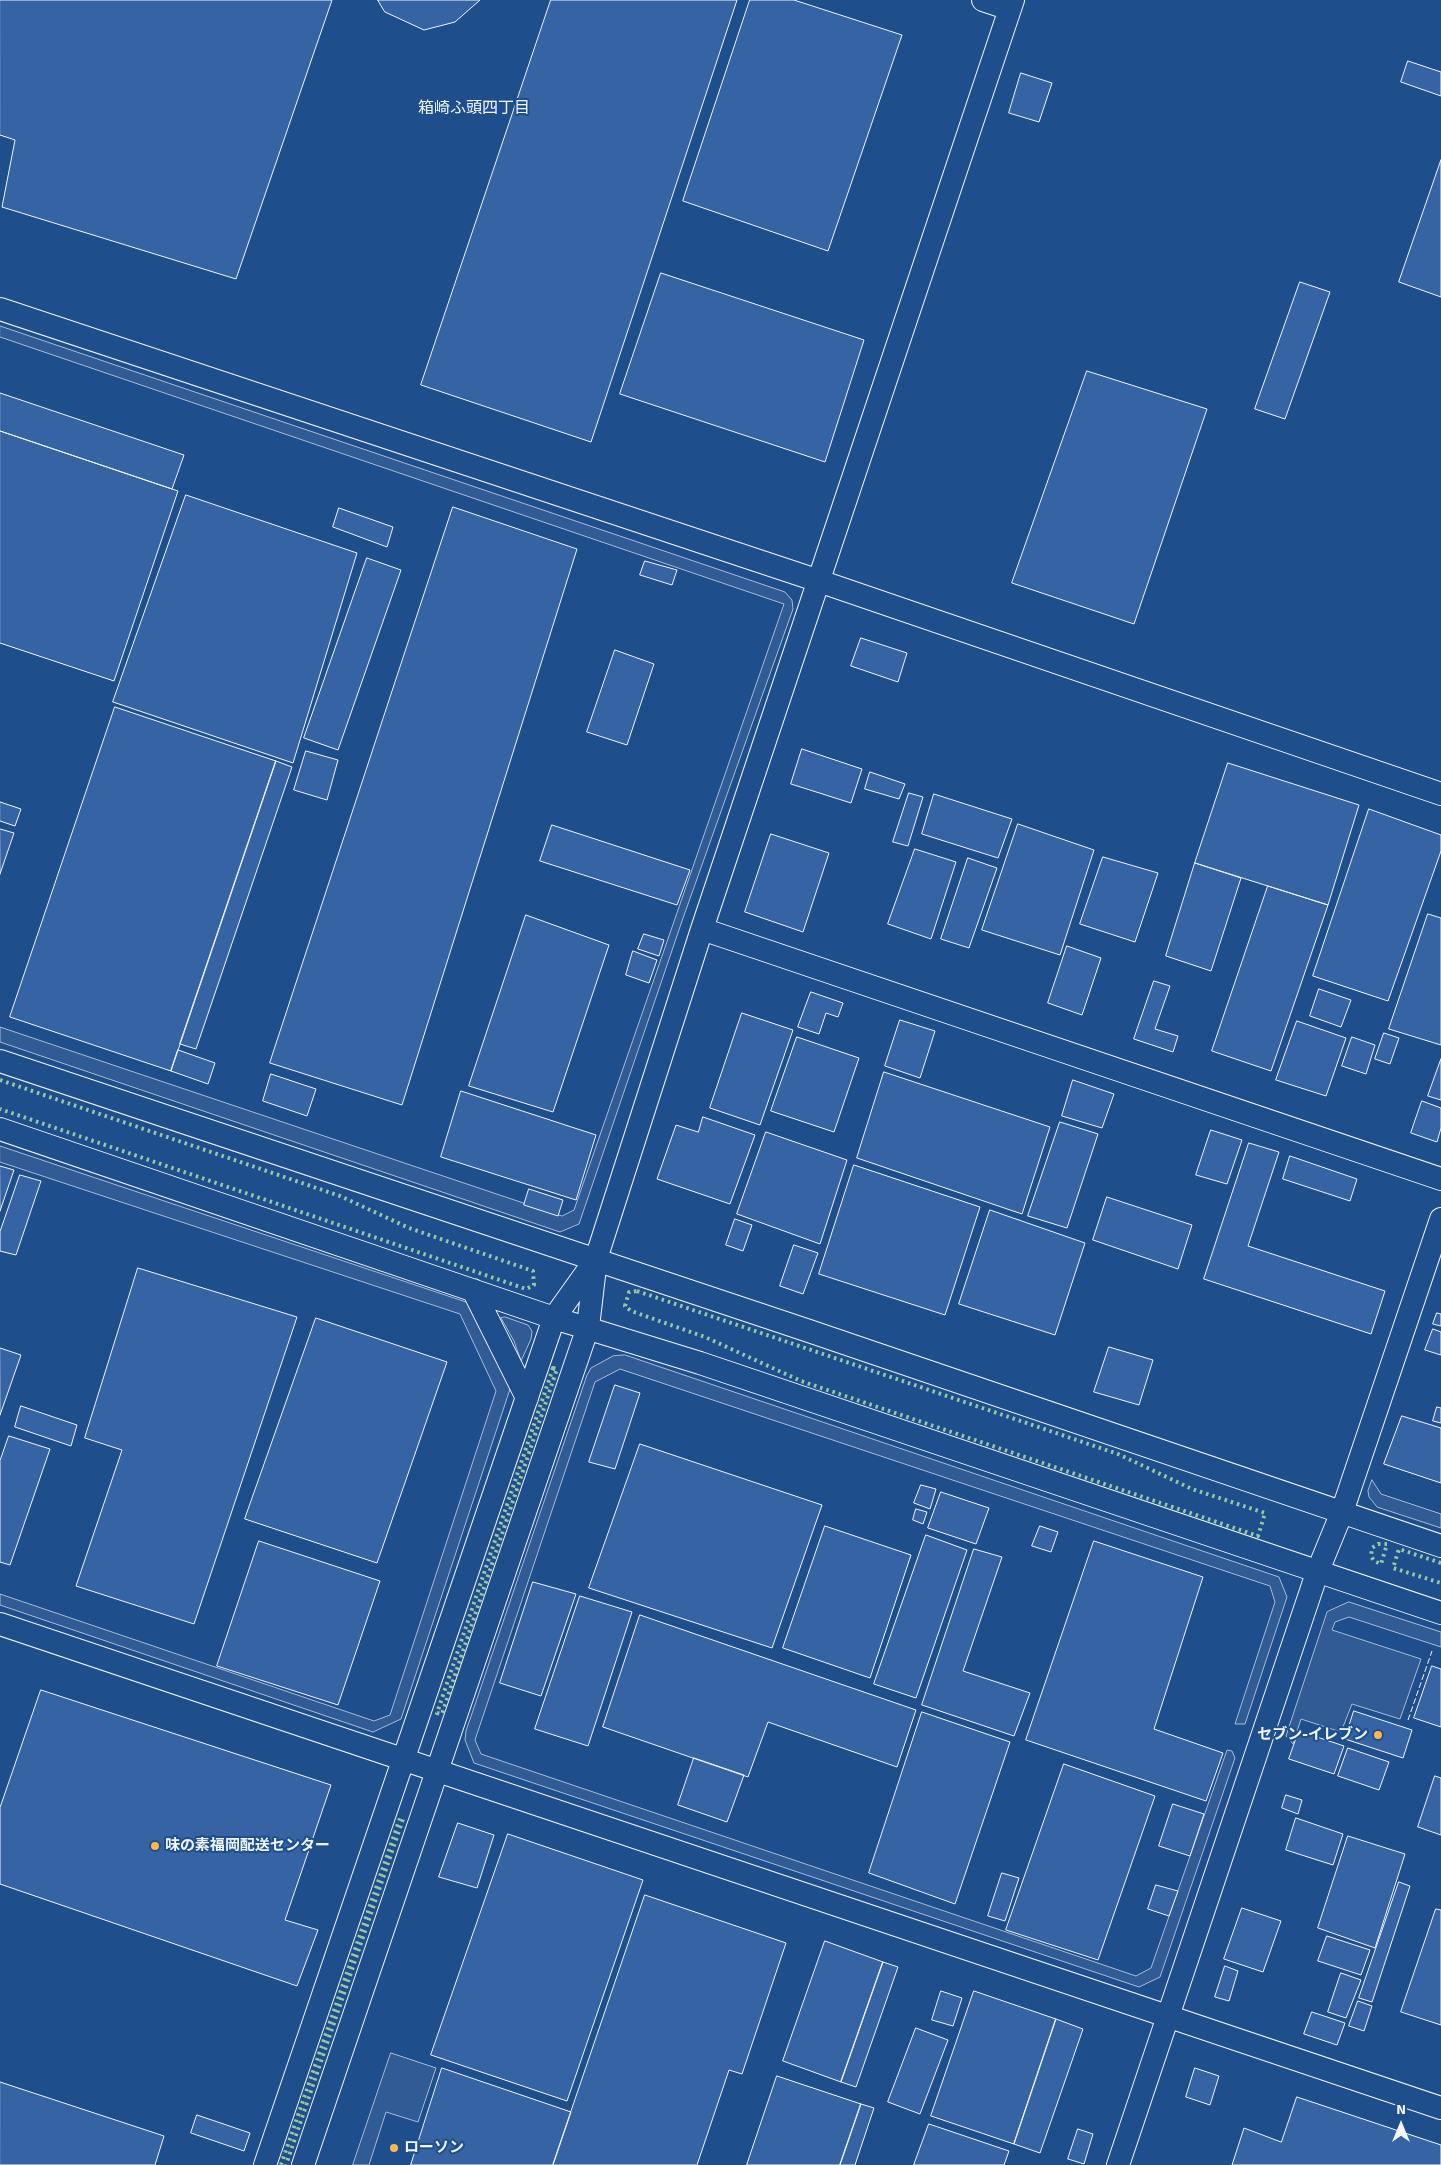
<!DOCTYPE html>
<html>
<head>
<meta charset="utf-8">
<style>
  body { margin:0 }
  #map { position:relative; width:1441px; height:2165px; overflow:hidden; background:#1f4e8c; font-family:Signika,sans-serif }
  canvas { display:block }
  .north { position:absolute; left:1376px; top:2100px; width:50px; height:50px; -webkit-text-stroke:4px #1f4e8c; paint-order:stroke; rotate:0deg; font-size:14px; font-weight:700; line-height:20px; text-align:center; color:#f2f6ff }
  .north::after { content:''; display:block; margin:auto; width:18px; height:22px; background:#f2f6ff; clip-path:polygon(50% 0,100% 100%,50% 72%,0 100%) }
</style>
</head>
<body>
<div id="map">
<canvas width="1441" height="2165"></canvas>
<div class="north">N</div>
</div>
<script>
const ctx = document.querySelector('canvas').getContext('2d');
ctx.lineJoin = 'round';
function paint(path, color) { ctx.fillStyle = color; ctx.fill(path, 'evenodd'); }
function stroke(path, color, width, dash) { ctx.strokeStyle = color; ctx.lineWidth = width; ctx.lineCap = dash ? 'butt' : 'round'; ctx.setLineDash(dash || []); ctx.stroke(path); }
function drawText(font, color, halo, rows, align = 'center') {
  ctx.font = font + ' Signika,"Noto Sans JP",sans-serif'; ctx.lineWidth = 4; ctx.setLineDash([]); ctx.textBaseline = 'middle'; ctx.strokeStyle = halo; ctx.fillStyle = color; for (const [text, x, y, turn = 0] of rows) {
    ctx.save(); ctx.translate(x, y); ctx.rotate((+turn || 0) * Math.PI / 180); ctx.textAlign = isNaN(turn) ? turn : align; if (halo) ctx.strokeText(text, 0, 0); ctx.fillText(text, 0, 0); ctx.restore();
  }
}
const parking = new Path2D(`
  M 0,326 L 785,592 L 792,600 L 793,609 L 682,921 L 579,1224 L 560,1232 L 0,1042 L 0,1027 L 562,1216 L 574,1210 L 784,604 L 0,337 Z
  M 0,1146 L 469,1303 L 511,1386 L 401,1719 L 373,1732 L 0,1605 L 0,1594 L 374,1721 L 390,1715 L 496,1391 L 460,1314 L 0,1162 Z
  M 505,1317 L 528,1325 L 532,1331 L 531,1339 L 521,1361 L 514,1341 L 501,1318 Z
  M 625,1355 L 1279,1577 L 1287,1597 L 1245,1724 L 1235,1724 L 1275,1602 L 1270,1586 L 620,1369 L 595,1382 L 475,1740 L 481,1754 L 1136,1976 L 1151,1968 L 1227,1750 L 1232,1751 L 1235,1758 L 1160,1977 L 1139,1987 L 474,1763 L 465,1740 L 466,1731 L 587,1375 L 591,1368 L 613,1356 Z
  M 1372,1480 L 1381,1494 L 1441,1514 L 1441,1528 L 1377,1507 L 1369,1497 L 1368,1491 Z
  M 1349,1602 L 1441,1632 L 1441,1647 L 1349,1617 L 1335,1622 L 1332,1630 L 1421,1659 L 1400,1719 L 1352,1704 L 1341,1732 L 1301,1719 L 1293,1744 L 1286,1736 L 1327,1612 Z
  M 391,2053 L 436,2068 L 418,2122 L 386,2112 L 369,2165 L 353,2165 Z`);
paint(parking, '#305b95');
stroke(parking, '#a8bbd7', 1);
const building = new Path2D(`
  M 0,0 L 332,0 L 236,279 L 2,207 L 15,140 L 0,135 Z
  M 378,0 L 480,0 L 455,22 L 424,30 L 385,12 Z
  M 551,0 L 737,0 L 591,442 L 421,385 Z
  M 750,0 L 794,0 L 902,35 L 828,251 L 683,201 Z
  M 1408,61 L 1441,72 L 1441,96 L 1401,82 Z
  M 1021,73 L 1052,83 L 1039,122 L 1009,113 Z
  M 1441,160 L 1441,297 L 1399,282 Z
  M 661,273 L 864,340 L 825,462 L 620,394 Z
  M 1300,282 L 1330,292 L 1285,419 L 1255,409 Z
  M 1087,371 L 1207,409 L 1134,624 L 1012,583 Z
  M 0,393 L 184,455 L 172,489 L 0,431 Z
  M 0,431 L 178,491 L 114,681 L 0,643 Z
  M 186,495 L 357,553 L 293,763 L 113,702 Z
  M 453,507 L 577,549 L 402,1105 L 270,1063 Z
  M 339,508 L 393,527 L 387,547 L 333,527 Z
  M 367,558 L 401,570 L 338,750 L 304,738 Z
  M 645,561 L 677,570 L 672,585 L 640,575 Z
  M 861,638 L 907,653 L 898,682 L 851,666 Z
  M 615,650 L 654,664 L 627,745 L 587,732 Z
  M 115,707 L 276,761 L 171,1071 L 10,1017 Z
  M 802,749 L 862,769 L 851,803 L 791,784 Z
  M 306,751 L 338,760 L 327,800 L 294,790 Z
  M 276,761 L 292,767 L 196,1049 L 180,1044 Z
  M 1228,763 L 1359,805 L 1328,905 L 1195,863 Z
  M 870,772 L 905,784 L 899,799 L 865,789 Z
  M 909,793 L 923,797 L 908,846 L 893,842 Z
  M 934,794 L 1012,819 L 998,858 L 922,834 Z
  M 0,802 L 21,809 L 15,826 L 0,821 Z
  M 1369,809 L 1441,835 L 1441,851 L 1388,1001 L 1313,976 Z
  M 1018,824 L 1094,850 L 1060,955 L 982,930 Z
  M 552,825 L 690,870 L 677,905 L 540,861 Z
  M 0,829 L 14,833 L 0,874 Z
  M 771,834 L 829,853 L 803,932 L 745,912 Z
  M 915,849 L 956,862 L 931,939 L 888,924 Z
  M 1103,857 L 1158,873 L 1135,942 L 1080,924 Z
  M 968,858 L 997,868 L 969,948 L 941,939 Z
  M 1195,863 L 1241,878 L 1211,971 L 1166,956 Z
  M 1268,886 L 1328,905 L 1271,1071 L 1212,1051 Z
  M 1428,914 L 1441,918 L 1441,1045 L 1389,1029 Z
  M 526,915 L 609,945 L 553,1112 L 469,1086 Z
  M 644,934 L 664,940 L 659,956 L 638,949 Z
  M 1067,946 L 1101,958 L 1082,1015 L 1048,1003 Z
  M 633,951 L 657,960 L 649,983 L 626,975 Z
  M 1154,981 L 1170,986 L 1155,1029 L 1178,1036 L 1173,1052 L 1134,1039 Z
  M 1319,989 L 1351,1000 L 1341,1027 L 1310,1016 Z
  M 811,992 L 843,1003 L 838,1017 L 826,1013 L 819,1034 L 798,1027 Z
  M 742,1013 L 793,1030 L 760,1125 L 710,1108 Z
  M 900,1020 L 935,1031 L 920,1078 L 885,1066 Z
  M 1297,1021 L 1346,1038 L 1326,1096 L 1276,1080 Z
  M 1384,1033 L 1399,1038 L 1390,1064 L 1375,1059 Z
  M 797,1037 L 859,1058 L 834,1132 L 771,1111 Z
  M 1352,1037 L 1375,1045 L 1366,1074 L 1342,1066 Z
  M 178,1050 L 215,1063 L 208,1084 L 171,1071 Z
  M 1441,1059 L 1441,1100 L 1428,1096 Z
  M 884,1072 L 1050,1127 L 1022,1214 L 857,1158 Z
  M 271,1074 L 316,1089 L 307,1116 L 263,1101 Z
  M 1073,1080 L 1114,1094 L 1102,1128 L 1062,1116 Z
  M 461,1091 L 596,1135 L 576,1200 L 441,1157 Z
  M 1422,1101 L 1441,1108 L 1441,1128 L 1437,1142 L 1411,1133 Z
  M 703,1117 L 755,1135 L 730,1204 L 657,1179 L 676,1125 L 698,1132 Z
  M 1060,1122 L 1098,1134 L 1067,1228 L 1028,1216 Z
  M 1211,1130 L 1242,1140 L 1227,1184 L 1196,1175 Z
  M 766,1132 L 847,1160 L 820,1244 L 737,1214 Z
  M 1249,1143 L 1279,1152 L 1248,1246 L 1385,1291 L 1371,1334 L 1204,1279 Z
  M 1290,1156 L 1357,1179 L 1350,1201 L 1283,1179 Z
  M 854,1165 L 980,1207 L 945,1315 L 819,1274 Z
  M 0,1166 L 14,1170 L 0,1211 Z
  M 20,1175 L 41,1181 L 16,1255 L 0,1251 L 0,1232 Z
  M 529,1189 L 563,1200 L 558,1216 L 524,1205 Z
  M 1107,1197 L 1192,1225 L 1178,1269 L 1093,1240 Z
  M 990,1210 L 1085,1243 L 1055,1335 L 959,1304 Z
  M 735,1219 L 752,1225 L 743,1251 L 726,1245 Z
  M 794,1245 L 818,1253 L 803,1294 L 780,1286 Z
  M 138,1268 L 297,1317 L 194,1624 L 76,1586 L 122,1450 L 85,1438 Z
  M 1437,1313 L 1441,1314 L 1441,1326 L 1433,1324 Z
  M 316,1318 L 447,1362 L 377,1563 L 245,1519 Z
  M 1433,1329 L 1441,1332 L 1441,1355 L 1425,1350 Z
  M 1109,1347 L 1153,1360 L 1139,1405 L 1094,1392 Z
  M 0,1348 L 21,1355 L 0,1415 Z
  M 615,1385 L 640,1393 L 615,1469 L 589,1462 Z
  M 21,1406 L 77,1425 L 71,1446 L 15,1427 Z
  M 1437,1407 L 1441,1408 L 1441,1423 L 1433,1421 Z
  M 1402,1416 L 1441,1428 L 1441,1483 L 1384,1464 Z
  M 9,1436 L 50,1449 L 10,1565 L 0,1562 L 0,1461 Z
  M 640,1444 L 822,1505 L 772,1648 L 589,1588 Z
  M 921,1485 L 936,1489 L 930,1509 L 914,1503 Z
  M 941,1492 L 989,1508 L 976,1544 L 928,1528 Z
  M 916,1509 L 927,1512 L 923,1524 L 913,1520 Z
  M 825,1526 L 911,1555 L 870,1678 L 783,1648 Z
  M 1040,1526 L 1058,1532 L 1051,1552 L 1032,1546 Z
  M 926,1535 L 967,1550 L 916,1698 L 874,1684 Z
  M 259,1541 L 380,1581 L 338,1705 L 217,1666 Z
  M 1094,1541 L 1203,1577 L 1154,1729 L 1223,1753 L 1206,1801 L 1026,1740 Z
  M 974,1549 L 1002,1557 L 963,1671 L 1030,1693 L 1014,1736 L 922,1705 Z
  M 533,1582 L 576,1594 L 541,1696 L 500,1683 Z
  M 580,1596 L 632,1612 L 588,1746 L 535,1729 Z
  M 640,1615 L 916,1710 L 897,1767 L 768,1722 L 748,1777 L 603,1727 Z
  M 1432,1666 L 1441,1669 L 1441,1727 L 1414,1718 Z
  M 41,1690 L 331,1785 L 285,1920 L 318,1930 L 297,1986 L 0,1884 L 0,1808 Z
  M 1354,1711 L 1412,1730 L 1403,1758 L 1345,1739 Z
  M 922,1712 L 1010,1742 L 955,1904 L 869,1873 Z
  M 1299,1731 L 1344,1746 L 1334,1774 L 1289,1759 Z
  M 1348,1748 L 1389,1762 L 1379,1790 L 1338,1776 Z
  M 694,1758 L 744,1775 L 727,1822 L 678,1805 Z
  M 1064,1764 L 1155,1796 L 1098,1960 L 1006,1930 Z
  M 1435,1776 L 1441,1778 L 1441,1835 L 1418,1827 Z
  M 1286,1795 L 1302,1800 L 1298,1814 L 1282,1808 Z
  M 1173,1804 L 1204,1814 L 1190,1856 L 1159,1846 Z
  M 1296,1818 L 1343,1834 L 1333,1865 L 1286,1850 Z
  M 458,1823 L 494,1835 L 477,1888 L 439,1877 Z
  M 508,1834 L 643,1880 L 567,2101 L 431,2055 Z
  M 1348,1836 L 1405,1854 L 1375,1948 L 1318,1928 Z
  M 1002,1873 L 1019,1878 L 1005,1921 L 988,1916 Z
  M 1399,1882 L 1410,1886 L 1372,2002 L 1359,1998 Z
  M 1156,1885 L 1178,1891 L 1169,1916 L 1148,1909 Z
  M 645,1895 L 786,1943 L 742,2074 L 729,2070 L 697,2165 L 553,2165 Z
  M 1242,1908 L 1281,1921 L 1263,1972 L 1224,1959 Z
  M 1436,1909 L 1441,1910 L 1441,2025 L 1401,2012 Z
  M 1327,1936 L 1370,1950 L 1361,1975 L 1318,1961 Z
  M 825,1941 L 883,1962 L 841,2082 L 783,2061 Z
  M 883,1962 L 898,1967 L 856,2087 L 841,2082 Z
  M 1225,1966 L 1238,1971 L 1229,2001 L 1215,1997 Z
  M 1341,1973 L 1361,1980 L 1346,2018 L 1328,2012 Z
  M 941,1991 L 962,1998 L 953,2026 L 932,2020 Z
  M 974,1991 L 1056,2019 L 1014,2144 L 931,2116 Z
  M 1358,2001 L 1372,2006 L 1364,2031 L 1349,2026 Z
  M 1312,2012 L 1345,2023 L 1337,2045 L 1304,2034 Z
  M 1056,2019 L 1083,2029 L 1040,2153 L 1014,2144 Z
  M 916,2028 L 948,2040 L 920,2114 L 888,2102 Z
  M 442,2068 L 571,2112 L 553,2165 L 411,2165 Z
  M 1195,2068 L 1219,2076 L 1210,2105 L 1186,2097 Z
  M 777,2076 L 861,2104 L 840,2165 L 747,2165 Z
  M 0,2082 L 164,2136 L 155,2165 L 0,2165 Z
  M 1297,2097 L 1441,2145 L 1441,2165 L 1232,2165 L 1244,2128 L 1281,2142 Z
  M 861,2104 L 874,2108 L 855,2165 L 840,2165 Z
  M 197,2115 L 250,2133 L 244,2151 L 191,2133 Z
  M 929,2124 L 1009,2151 L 1004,2165 L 914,2165 Z
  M 1078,2129 L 1093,2134 L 1084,2164 L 1068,2159 Z`);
paint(building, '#3563a3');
stroke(building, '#f2f6ff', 1);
const minor = new Path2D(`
  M 983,0 L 1010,9
  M 0,309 L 819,581 L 1441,794
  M 702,929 L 1441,1179
  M 0,1061 L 809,1331 L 1441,1546
  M 0,1129 L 554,1318 L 700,1363 L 1441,1613
  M 473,1290 L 527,1398
  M 0,1624 C 480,1787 961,1944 1441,2108
  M 265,2165 L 554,1318 L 594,1262
  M 303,2165 L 588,1327 L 596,1259 L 702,929 L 1013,0
  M 1118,2165 L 1317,1573 L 1342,1512 L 1441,1219`);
stroke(minor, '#f2f6ff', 24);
stroke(minor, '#1f4e8c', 22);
stroke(new Path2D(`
  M 0,1080 L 340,1196 L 409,1228 L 533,1271 L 534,1285 L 526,1289 L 0,1109
  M 637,1291 L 1118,1454 L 1192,1489 L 1265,1513 L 1258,1536 L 801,1381 L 705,1337 L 631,1311 L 625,1306 L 629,1292 Z
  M 553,1368 L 557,1369 L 442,1714 L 437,1713 Z
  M 1378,1544 L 1387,1544 L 1381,1564 L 1374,1561 L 1371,1556 L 1372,1548 Z
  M 1441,1563 L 1399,1549 L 1393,1568 L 1441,1583
  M 281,2165 L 400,1818 L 403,1819 L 286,2165`), '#97c8a6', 4, [2.5, 4]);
stroke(new Path2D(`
  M 1408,1720 L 1432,1651`), '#f2f6ff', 1, [6, 2.5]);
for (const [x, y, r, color] of [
  [1378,1735,5,"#ffb74d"],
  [155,1846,5,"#ffb74d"],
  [394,2148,5,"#ffb74d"]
]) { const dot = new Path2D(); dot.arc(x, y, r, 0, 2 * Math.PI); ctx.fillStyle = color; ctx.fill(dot); stroke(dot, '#1f4e8c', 2); }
drawText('bold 15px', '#f2f6ff', '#1f4e8c', [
  ["セブン-イレブン",1368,1735,"right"],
  ["味の素福岡配送センター",165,1846],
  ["ローソン",404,2148]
], 'left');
drawText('16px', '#f2f6ff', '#1f4e8c', [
  ["箱崎ふ頭四丁目",474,109]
]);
</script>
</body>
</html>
